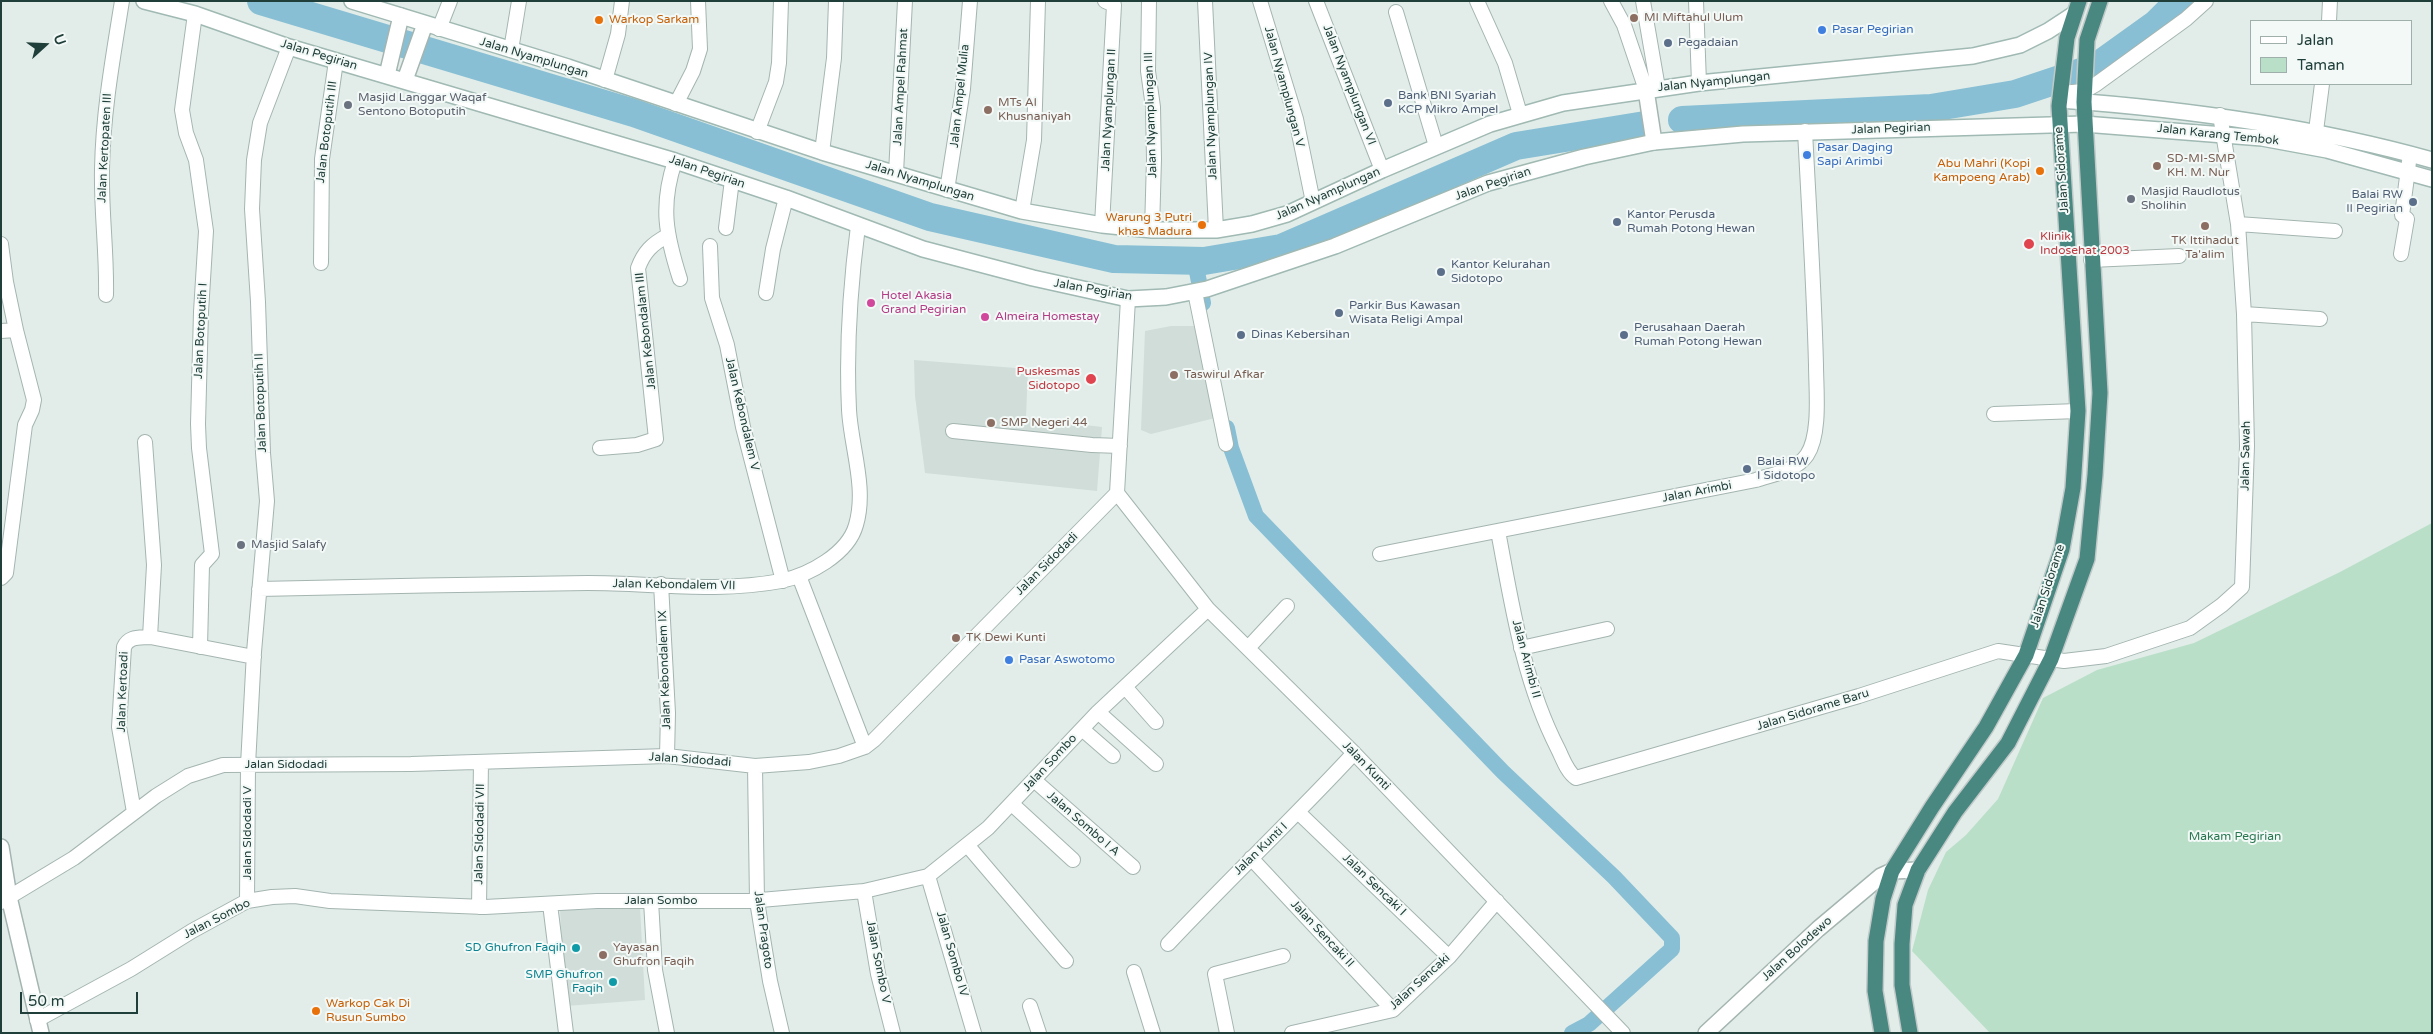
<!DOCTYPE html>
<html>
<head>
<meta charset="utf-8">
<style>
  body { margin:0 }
  #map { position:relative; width:2433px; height:1034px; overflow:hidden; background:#e2ede9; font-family:"Varela Round",sans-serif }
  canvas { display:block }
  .frame { position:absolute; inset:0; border:2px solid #213f3a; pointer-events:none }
  .legend { position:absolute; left:2250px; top:20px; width:162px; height:65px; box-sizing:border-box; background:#f3f9f7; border:1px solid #9fafab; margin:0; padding:6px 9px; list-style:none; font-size:15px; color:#213f3a }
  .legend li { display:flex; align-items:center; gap:10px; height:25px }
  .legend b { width:25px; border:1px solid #9fafab }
  .north { position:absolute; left:20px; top:20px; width:50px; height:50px; -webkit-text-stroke:4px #f3f9f7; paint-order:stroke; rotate:70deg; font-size:14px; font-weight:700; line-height:20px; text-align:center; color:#213f3a }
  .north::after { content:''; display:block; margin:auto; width:18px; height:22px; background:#213f3a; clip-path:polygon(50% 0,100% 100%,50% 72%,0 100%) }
  .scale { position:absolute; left:20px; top:992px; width:118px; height:22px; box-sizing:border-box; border:2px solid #213f3a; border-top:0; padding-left:6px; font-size:15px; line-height:18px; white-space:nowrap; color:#213f3a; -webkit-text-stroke:4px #f3f9f7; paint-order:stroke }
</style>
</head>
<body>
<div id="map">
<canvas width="2433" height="1034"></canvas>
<div class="frame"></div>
<ul class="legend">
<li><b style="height:6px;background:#fff"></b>Jalan</li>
<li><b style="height:14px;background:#badfc8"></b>Taman</li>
</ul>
<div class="north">U</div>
<div class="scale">50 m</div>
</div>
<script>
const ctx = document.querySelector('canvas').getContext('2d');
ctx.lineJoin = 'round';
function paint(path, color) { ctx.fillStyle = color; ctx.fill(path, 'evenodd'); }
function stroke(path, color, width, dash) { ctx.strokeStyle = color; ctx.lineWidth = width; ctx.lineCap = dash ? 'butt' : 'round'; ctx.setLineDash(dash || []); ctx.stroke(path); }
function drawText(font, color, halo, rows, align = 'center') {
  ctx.font = font + ' "Varela Round",sans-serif'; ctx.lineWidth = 4; ctx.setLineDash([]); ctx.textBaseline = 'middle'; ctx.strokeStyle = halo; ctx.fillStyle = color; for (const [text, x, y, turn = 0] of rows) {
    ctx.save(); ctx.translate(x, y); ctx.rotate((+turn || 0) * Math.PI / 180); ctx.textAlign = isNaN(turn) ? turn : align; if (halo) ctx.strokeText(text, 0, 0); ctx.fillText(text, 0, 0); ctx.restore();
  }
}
paint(new Path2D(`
  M 1171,326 L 1194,326 L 1215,418 L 1151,434 L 1141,430 L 1145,331 Z
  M 914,360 L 1028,369 L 1026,418 L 1102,427 L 1097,491 L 925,473 L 915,396 Z
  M 640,908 L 645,1000 L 566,1006 L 560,910 Z`), '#d0ddd8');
paint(new Path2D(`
  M 2432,523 L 2432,1033 L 1990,1033 L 1912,951 L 1928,890 L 1946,852 L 1966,835 L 1998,799 L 2043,698 L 2097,670 L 2194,643 L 2340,572 Z`), '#badfc8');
stroke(new Path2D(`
  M 1195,261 L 1203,303
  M 1227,428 L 1231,448 L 1256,516 L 1503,772 L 1614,877 L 1672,938 L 1672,949 L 1589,1024 L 1572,1033`), '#88bfd4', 16);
stroke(new Path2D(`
  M 261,1 L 634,113 L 930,217 L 1114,259 L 1204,261 L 1281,248 L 1516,146 L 1645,125
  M 1682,120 L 1931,108 L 2015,94 L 2096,67 L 2156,24 L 2179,1`), '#88bfd4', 28);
const minor = new Path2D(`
  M 1149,1 L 1148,71 L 1153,107 L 1154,159 L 1152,230
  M 1205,1 L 1216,230
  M 1260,1 L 1296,119 L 1313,202
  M 1316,1 L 1382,170
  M 1477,1 L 1505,63 L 1520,114
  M 1611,1 L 1624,25 L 1646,90
  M 1643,1 L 1658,88
  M 1696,1 L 1699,83
  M 1396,12 L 1436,146
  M 195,14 L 182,110 L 186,133 L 196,160 L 206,231 L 201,312 L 198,424 L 199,448 L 212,554 L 202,565 L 200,647
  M 2329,21 L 2330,1
  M 439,29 L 450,1
  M 511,50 L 519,1
  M 605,80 L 618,34 L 622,1
  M 2061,93 L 2084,91 L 2095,85 L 2186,19 L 2206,1
  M 676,104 L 693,71 L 700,49 L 698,1
  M 2316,131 L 2322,84
  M 757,132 L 776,82 L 779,63 L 781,1
  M 822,152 L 834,58 L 836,1
  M 675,161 C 660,206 666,235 680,279
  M 896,173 L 905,1
  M 947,190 L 963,89 L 970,1
  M 1022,211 L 1034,140 L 1038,1
  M 2238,224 L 2335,231
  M 1102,225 L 1114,5 L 1105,1
  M 726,228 L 732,180
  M 1,244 L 6,282 L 16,330 L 1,331
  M 710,246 L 712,298 L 727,345 L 743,427 L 783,581
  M 2401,254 L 2407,219 L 2402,215 L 2410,154
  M 2091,260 L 2179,256
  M 321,263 L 322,159 L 336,61
  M 1195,292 L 1226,444
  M 766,293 L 773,249 L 786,198
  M 106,295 C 107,253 101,211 102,169 C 103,112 113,57 122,1
  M 2244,314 L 2320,319
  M 1994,414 L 2078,411
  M 953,431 L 1092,445 L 1120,446
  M 145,442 L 154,565 L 150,637
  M 600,448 L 637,445 L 656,439 L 638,268 C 644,252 652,244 667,236
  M 1117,493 L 1208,609 L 1354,753 L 1623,1033
  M 1498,531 C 1512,605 1523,681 1558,749 C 1563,759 1567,772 1576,778 L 1859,696 L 1998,651 L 2064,661 L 2106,656 L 2190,628 L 2222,605 L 2242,587 L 2247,446 L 2244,314 L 2238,224 L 2220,115
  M 1380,554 L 1756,480 C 1774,474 1796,471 1807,455 C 1821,434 1816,389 1816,365 C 1814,287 1809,209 1805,131
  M 799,576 L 865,747
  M 1,578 L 6,573 L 25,425 L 32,410 L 34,400 L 16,330
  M 661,584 L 668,713 L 667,756
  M 259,589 C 369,586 478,585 588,583 C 652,583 718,593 781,581 C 809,575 848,554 856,525 C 867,488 851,447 849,410 C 846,348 850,288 858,226
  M 1248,648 L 1287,606
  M 1521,648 L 1607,629
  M 1126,688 L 1156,722
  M 1098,712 L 1156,764
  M 1082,729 L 1113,756
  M 755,766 L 757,901 L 770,981 L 782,1033
  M 1034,780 L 1133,867
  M 1012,804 L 1073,860
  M 134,812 L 119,727 L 124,647 C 129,636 139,638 150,637 L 254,657
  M 1299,813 L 1449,957
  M 968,846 L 1066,961
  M 1251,858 L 1393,1010
  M 928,876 L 974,1033
  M 864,891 L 878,974 L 893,1033
  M 247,901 L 248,765 L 254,652 L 267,501 L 263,453 L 258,302 L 252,209 L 254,160 L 260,123 L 289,47
  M 651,901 L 655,970 L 667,1033
  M 1,902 L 74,858 L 156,796 L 188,776 L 223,765 L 411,764 L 667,756 L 755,766 L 809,762 L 839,756 L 865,747 L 874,740 L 1117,493 L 1128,299
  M 550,904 L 566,1033
  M 479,907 L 481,762
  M 1168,944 C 1229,879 1294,818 1354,753
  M 1134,972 L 1153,1033
  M 1030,1006 L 1039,1033
  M 37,1020 L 131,969 L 192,931 L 247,901 L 272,897 L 295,896 L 330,901 L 485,907 L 597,901 L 749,901 L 864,891 L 928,876 L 988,828 L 1098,712 L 1208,609
  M 1227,1033 L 1215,974 L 1283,956
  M 1292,1033 L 1393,1010 L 1449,957 L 1497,901`);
const tertiary = new Path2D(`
  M 387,75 L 401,16
  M 405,80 L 425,24
  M 1646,90 L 1654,142
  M 1,847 L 9,897 L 41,1033
  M 1706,1033 L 1818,929 L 1881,876 L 1892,871 L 1918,870`);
const secondary = new Path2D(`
  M 144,1 L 195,14 L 289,47 L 675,161 L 786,198 L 923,249 L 1033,278 L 1128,299 L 1166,297 L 1207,289 L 1335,246 L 1488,183 L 1584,157 L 1654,142 L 1743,134 L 2084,124 L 2262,138 L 2327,150 L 2432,179
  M 352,1 L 568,67 L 822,152 L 1022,211 L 1102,225 L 1152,230 L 1216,230 L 1252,224 L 1287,214 L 1382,170 L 1490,124 L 1563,103 L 1699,83 L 1973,56 L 2020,45 L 2048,31 L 2074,14
  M 2060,100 C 2186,109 2310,126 2432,160`);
const trunk = new Path2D(`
  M 1882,1033 L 1875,991 L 1876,941 L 1883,899 L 1892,871 L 1932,807 L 1986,727 L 2026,655 L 2062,549 L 2073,488 L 2078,411 L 2059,106 L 2067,38 L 2079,1
  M 1910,1033 L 1902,985 L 1902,944 L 1905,905 L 1918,870 L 1955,812 L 2008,743 L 2051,659 L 2087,559 L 2095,475 L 2100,393 L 2084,102 L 2087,40 L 2100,1`);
stroke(minor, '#a4b5b1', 16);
stroke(tertiary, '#a4b5b1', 18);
stroke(secondary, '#a0b9b3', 18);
stroke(trunk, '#c1c9c8', 18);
stroke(minor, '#fff', 14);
stroke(tertiary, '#fff', 15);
stroke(secondary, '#fff', 15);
stroke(trunk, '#488881', 15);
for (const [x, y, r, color] of [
  [1634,18,5,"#8d6e63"],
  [599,20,5,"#e8710a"],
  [1822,30,5,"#3f7fe0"],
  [1668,43,5,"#5c6f8a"],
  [1388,103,5,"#5c6f8a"],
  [348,105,5,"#6b7280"],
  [988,110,5,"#8d6e63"],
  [1807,155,5,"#3f7fe0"],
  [2157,166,5,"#8d6e63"],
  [2040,171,5,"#e8710a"],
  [2131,199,5,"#6b7280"],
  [2413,202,5,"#5c6f8a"],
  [1617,222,5,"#5c6f8a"],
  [1202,225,5,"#e8710a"],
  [2205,226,5,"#8d6e63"],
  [2029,244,6,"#e0444e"],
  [1441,272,5,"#5c6f8a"],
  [871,303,5,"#d1479c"],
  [1339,313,5,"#5c6f8a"],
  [985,317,5,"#d1479c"],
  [1241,335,5,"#5c6f8a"],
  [1624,335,5,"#5c6f8a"],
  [1174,375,5,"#8d6e63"],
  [1091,379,6,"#e0444e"],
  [991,423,5,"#8d6e63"],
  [1747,469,5,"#5c6f8a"],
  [241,545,5,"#6b7280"],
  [956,638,5,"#8d6e63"],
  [1009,660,5,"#3f7fe0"],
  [576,948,5,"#0f9aa8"],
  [603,955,5,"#8d6e63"],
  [613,982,5,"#0f9aa8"],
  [316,1011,5,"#e8710a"]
]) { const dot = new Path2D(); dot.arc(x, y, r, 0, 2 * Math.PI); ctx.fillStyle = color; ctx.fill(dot); stroke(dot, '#f3f9f7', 2); }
drawText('12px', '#785e54', '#f3f9f7', [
  ["MI Miftahul Ulum",1644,18],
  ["MTs Al",998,103],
  ["Khusnaniyah",998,117],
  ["SD-MI-SMP",2167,159],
  ["KH. M. Nur",2167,173],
  ["TK Ittihadut",2205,241,"center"],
  ["Ta'alim",2205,255,"center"],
  ["Taswirul Afkar",1184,375],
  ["SMP Negeri 44",1001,423],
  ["TK Dewi Kunti",966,638],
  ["Yayasan",613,948],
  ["Ghufron Faqih",613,962]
], 'left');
drawText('12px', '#c56008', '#f3f9f7', [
  ["Warkop Sarkam",609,20],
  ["Abu Mahri (Kopi",2030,164,"right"],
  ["Kampoeng Arab)",2030,178,"right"],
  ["Warung 3 Putri",1192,218,"right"],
  ["khas Madura",1192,232,"right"],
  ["Warkop Cak Di",326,1004],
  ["Rusun Sumbo",326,1018]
], 'left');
drawText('12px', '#366cbe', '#f3f9f7', [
  ["Pasar Pegirian",1832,30],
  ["Pasar Daging",1817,148],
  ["Sapi Arimbi",1817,162],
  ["Pasar Aswotomo",1019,660]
], 'left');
drawText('12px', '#4e5e75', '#f3f9f7', [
  ["Pegadaian",1678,43],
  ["Bank BNI Syariah",1398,96],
  ["KCP Mikro Ampel",1398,110],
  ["Balai RW",2403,195,"right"],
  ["II Pegirian",2403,209,"right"],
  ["Kantor Perusda",1627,215],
  ["Rumah Potong Hewan",1627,229],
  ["Kantor Kelurahan",1451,265],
  ["Sidotopo",1451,279],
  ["Parkir Bus Kawasan",1349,306],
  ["Wisata Religi Ampal",1349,320],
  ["Perusahaan Daerah",1634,328],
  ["Rumah Potong Hewan",1634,342],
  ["Dinas Kebersihan",1251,335],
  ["Balai RW",1757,462],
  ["I Sidotopo",1757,476]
], 'left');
drawText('12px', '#213f3a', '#f3f9f7', [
  ["Jalan Pegirian",319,55,17],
  ["Jalan Nyamplungan",534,58,17],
  ["Jalan Nyamplungan",1714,82,-6],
  ["Jalan Nyamplungan VI",1349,85,69],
  ["Jalan Ampel Rahmat",901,87,-87],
  ["Jalan Nyamplungan V",1284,87,75],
  ["Jalan Ampel Mulia",960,96,-84],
  ["Jalan Nyamplungan II",1109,110,-87],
  ["Jalan Nyamplungan III",1151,115,-92],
  ["Jalan Nyamplungan IV",1211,116,-92],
  ["Jalan Pegirian",1891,129,-2],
  ["Jalan Botoputih III",327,132,-83],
  ["Jalan Karang Tembok",2218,135,6],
  ["Jalan Kertopaten III",105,148,-87],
  ["Jalan Sidorame",2062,170,-94],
  ["Jalan Pegirian",707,172,19],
  ["Jalan Nyamplungan",920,181,17],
  ["Jalan Pegirian",1493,184,-19],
  ["Jalan Nyamplungan",1328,194,-24],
  ["Jalan Pegirian",1093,290,10],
  ["Jalan Botoputih I",201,331,-87],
  ["Jalan Kebondalam III",646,331,-96],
  ["Jalan Botoputih II",261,403,-92],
  ["Jalan Kebondalem V",742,414,77],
  ["Jalan Sawah",2246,456,-89],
  ["Jalan Arimbi",1697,492,-11],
  ["Jalan Sidodadi",1047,564,-45],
  ["Jalan Kebondalem VII",674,585,1],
  ["Jalan Sidorame",2048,586,-72],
  ["Jalan Arimbi II",1526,659,75],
  ["Jalan Kebondalem IX",665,670,-92],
  ["Jalan Kertoadi",123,692,-88],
  ["Jalan Sidorame Baru",1813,710,-17],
  ["Jalan Sidodadi",690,760,4],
  ["Jalan Sombo",1050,763,-47],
  ["Jalan Sidodadi",286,765],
  ["Jalan Kunti",1366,766,46],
  ["Jalan Sombo I A",1083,824,41],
  ["Jalan SIdodadi V",248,833,-90],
  ["Jalan SIdodadi VII",480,834,-89],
  ["Jalan Kunti I",1261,849,-44],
  ["Jalan Sencaki I",1374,885,44],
  ["Jalan Sombo",661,901],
  ["Jalan Sombo",217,919,-27],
  ["Jalan Pragoto",763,930,82],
  ["Jalan Sencaki II",1322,934,47],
  ["Jalan Bolodewo",1797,949,-42],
  ["Jalan Sombo IV",952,954,74],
  ["Jalan Sombo V",878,962,79],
  ["Jalan Sencaki",1420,982,-42]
]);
drawText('12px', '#5b616d', '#f3f9f7', [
  ["Masjid Langgar Waqaf",358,98],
  ["Sentono Botoputih",358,112],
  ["Masjid Raudlotus",2141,192],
  ["Sholihin",2141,206],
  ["Masjid Salafy",251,545]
], 'left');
drawText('12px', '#be3a42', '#f3f9f7', [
  ["Klinik",2040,237],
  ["Indosehat 2003",2040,251],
  ["Puskesmas",1080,372,"right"],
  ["Sidotopo",1080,386,"right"]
], 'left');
drawText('12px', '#b23c85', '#f3f9f7', [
  ["Hotel Akasia",881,296],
  ["Grand Pegirian",881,310],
  ["Almeira Homestay",995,317]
], 'left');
drawText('12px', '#297751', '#f3f9f7', [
  ["Makam Pegirian",2235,837]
]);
drawText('12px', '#0d838f', '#f3f9f7', [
  ["SD Ghufron Faqih",566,948],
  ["SMP Ghufron",603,975],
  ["Faqih",603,989]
], 'right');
</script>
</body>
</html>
